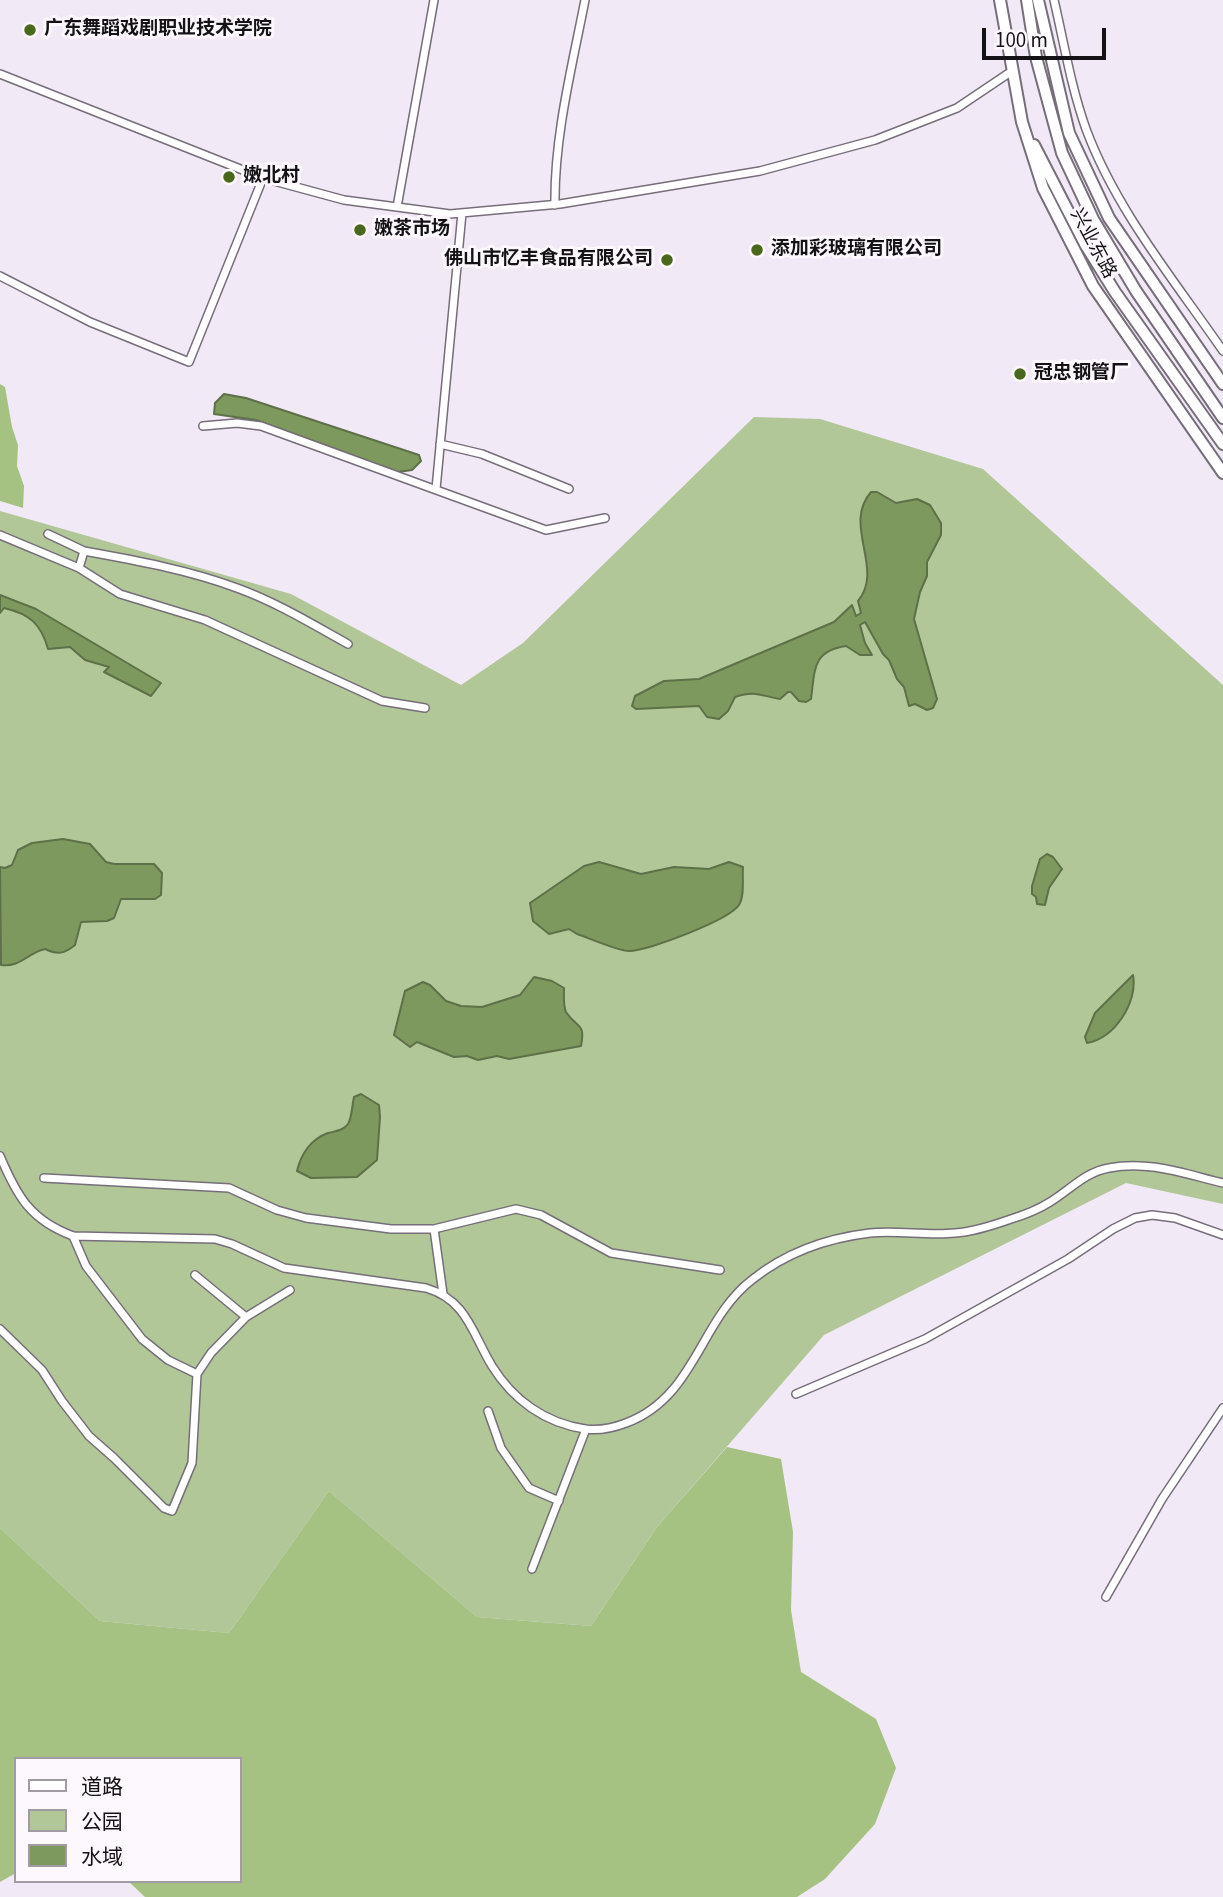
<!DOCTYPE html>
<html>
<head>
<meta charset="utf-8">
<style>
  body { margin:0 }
  #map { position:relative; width:1223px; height:1897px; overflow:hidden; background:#f2e9f6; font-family:"Source Sans 3","Noto Sans SC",sans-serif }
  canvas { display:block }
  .legend { position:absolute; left:14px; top:1757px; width:228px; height:126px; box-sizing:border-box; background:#fcf8fd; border:2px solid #a09ca1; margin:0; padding:9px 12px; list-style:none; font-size:21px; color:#151216 }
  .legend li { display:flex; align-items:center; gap:14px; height:35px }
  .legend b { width:35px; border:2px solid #a09ca1 }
  .scale { position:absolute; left:982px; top:28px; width:124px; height:32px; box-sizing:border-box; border:4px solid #151216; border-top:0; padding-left:9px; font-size:21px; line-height:24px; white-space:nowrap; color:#151216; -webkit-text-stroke:5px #fcf8fd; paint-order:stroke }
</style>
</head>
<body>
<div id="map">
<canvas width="1223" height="1897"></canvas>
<ul class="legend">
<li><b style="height:9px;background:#fff"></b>道路</li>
<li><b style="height:19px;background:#b1c798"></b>公园</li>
<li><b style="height:19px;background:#7e995d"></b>水域</li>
</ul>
<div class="scale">100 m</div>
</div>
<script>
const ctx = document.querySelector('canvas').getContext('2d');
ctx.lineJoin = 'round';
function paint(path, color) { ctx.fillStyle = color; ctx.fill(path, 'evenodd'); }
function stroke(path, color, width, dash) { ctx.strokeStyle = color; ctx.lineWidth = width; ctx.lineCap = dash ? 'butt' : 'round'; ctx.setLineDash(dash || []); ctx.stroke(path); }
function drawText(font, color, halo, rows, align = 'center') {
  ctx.font = font + ' "Source Sans 3","Noto Sans SC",sans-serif'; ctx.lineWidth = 6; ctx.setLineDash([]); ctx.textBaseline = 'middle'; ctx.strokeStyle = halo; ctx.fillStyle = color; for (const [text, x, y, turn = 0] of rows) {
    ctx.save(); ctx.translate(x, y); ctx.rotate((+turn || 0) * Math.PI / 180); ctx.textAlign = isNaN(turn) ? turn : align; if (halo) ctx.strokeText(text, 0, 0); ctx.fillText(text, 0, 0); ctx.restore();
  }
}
paint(new Path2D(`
  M 754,417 L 820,419 L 983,469 L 1223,685 L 1223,1204 L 1126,1183 L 824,1335 L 657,1527 L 591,1626 L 477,1617 L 329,1491 L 229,1633 L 100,1621 L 0,1528 L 0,511 L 291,594 L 461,685 L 523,643 Z`), '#b1c798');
paint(new Path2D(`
  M 0,384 L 5,387 L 12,427 L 18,445 L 17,466 L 24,486 L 23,508 L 0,501 Z
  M 727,1447 L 781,1459 L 793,1532 L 791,1610 L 801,1672 L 876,1719 L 896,1768 L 875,1824 L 825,1879 L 797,1897 L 145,1897 L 128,1881 L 240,1881 L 240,1759 L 16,1759 L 16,1873 L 0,1882 L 0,1528 L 100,1621 L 229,1633 L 329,1491 L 477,1617 L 591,1626 L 657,1527 Z`), '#a5c283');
const water = new Path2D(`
  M 224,394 L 246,398 L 419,455 L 421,461 L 412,470 L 398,472 L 256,420 L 214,414 L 215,403 Z
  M 871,492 L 877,492 L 896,503 L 917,499 L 930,505 L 941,523 L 941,535 L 927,562 L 927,576 L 920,592 L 914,619 L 937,699 L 933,708 L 927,710 L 915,704 L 909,706 L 904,687 L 897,679 L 889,660 L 883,654 L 865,622 L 860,625 L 865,643 L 872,655 L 860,655 L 846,646 C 812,651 815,670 811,699 L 806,702 L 799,701 L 791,692 L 788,692 L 780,699 C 761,696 756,690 735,697 L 728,711 L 719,719 L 707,717 L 699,706 L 636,709 L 632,706 L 635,696 L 664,681 L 699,679 L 834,622 L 852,605 L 856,616 L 861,613 L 858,601 C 885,569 842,525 871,492 Z
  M 0,595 L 36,609 L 161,683 L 151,696 L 104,672 L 109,667 L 85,660 L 70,647 L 48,649 C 41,624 30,614 4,608 L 0,613 Z
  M 63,839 L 90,844 L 106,862 L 114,864 L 154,864 L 162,873 L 161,895 L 155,899 L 121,899 L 114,918 L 107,921 L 81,922 L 75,945 C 64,954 58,955 45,949 C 29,952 20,968 1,965 L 0,867 L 5,868 L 12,865 L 18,850 L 32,843 Z
  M 1047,854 L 1053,857 L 1062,869 L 1049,888 L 1045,905 L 1037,904 L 1036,897 L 1032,894 L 1032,886 L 1040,859 Z
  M 599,862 L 641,874 L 674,867 L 709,869 L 729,862 L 743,867 C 742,878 745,895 739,905 C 729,920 648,951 629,951 C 618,951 589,938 577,934 L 569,929 L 549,934 L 533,921 L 530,903 L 584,866 Z
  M 1133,975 C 1138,1002 1115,1038 1087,1043 L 1085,1037 L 1095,1013 Z
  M 534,977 L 552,981 L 564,988 C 564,996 563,1005 566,1012 C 576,1028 586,1022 581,1046 L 509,1059 L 497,1056 L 478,1060 L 467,1056 L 454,1057 L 417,1042 L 410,1047 L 394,1035 L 405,991 L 423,982 L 430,985 L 446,1001 L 461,1006 L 482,1007 L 520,995 Z
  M 361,1094 L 379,1105 L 380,1117 L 377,1160 L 357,1177 L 311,1178 L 297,1171 C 301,1154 311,1139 328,1133 C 335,1131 343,1131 348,1124 C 352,1118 352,1105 354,1097 Z`);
paint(water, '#7e995d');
stroke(water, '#5e7048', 2);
const minor = new Path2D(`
  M 1054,0 C 1064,43 1071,87 1086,129 C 1116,210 1174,280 1223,351
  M 0,74 L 263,178 L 344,200 L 450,214 L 560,204 L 760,171 L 875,140 L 957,108 L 1012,71
  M 555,205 C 554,137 572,67 585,0
  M 397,207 L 434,0
  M 0,276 L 90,322 L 189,362 L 263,178
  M 203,426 L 237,423 L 261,426 L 546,530 L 605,518
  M 440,444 L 482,454 L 569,489
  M 436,489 L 462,213
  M 48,534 L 84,551
  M 0,535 L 79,568 L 120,594 L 205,620 L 382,701 L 425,708
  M 79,568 L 84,551 C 134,560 189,570 237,588 C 276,602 312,624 348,644
  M 0,1156 C 17,1196 30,1220 73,1236 L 215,1239 L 232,1244 L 284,1268 L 426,1288 C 467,1300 472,1333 492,1366 C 513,1400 545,1423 585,1429 C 600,1431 613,1428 626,1423 C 696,1397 699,1320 753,1279 C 787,1252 828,1238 870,1233 C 898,1230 927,1236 955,1233 C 973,1232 994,1225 1011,1219 C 1024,1215 1039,1209 1050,1202 C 1070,1190 1085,1172 1109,1168 C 1148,1160 1185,1174 1223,1183
  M 44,1178 L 229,1188 L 277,1210 L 306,1218 L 391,1229 L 434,1229 L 516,1209 L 541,1215 L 611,1253 L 720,1270
  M 434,1229 L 443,1294
  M 73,1236 L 86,1266 L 142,1339 L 168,1360 L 197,1374
  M 195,1275 L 246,1317
  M 0,1329 L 42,1370 L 62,1401 L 89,1436 L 114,1458 L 164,1508 L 172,1511 L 192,1463 L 197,1374 L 211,1353 L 246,1317 L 290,1290
  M 796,1394 L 925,1339 L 1068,1259 L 1113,1229 L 1135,1218 L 1152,1215 L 1175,1218 L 1223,1235
  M 488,1411 L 501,1448 L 529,1488 L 559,1501
  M 532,1569 L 586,1429
  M 1106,1597 L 1162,1499 L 1223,1408`);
const primary = new Path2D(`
  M 1000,0 L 1022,122 L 1043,188 L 1093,286 L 1223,473
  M 1027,0 L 1036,57 L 1062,153 L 1093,219 L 1136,291 L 1223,418
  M 1038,0 L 1069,133 L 1109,218 L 1223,384
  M 1034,145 L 1085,244 L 1115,292 L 1223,444`);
stroke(minor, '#766e79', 10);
stroke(primary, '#766e79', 14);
stroke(minor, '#fff', 7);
stroke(primary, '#fff', 10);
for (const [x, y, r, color] of [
  [30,30,7,"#4a681b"],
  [229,177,7,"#4a681b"],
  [360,230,7,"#4a681b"],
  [757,250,7,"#4a681b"],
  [667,260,7,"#4a681b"],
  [1020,374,7,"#4a681b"]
]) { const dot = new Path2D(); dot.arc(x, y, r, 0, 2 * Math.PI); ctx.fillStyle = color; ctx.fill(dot); stroke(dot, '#fcf8fd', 2.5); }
drawText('bold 19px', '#151216', '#fcf8fd', [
  ["广东舞蹈戏剧职业技术学院",44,30],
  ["嫩北村",243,177],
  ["嫩茶市场",374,230],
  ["添加彩玻璃有限公司",771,250],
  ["佛山市忆丰食品有限公司",653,260,"right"],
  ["冠忠钢管厂",1034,374]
], 'left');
drawText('19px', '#151216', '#fcf8fd', [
  ["兴业东路",1092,244,62]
]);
</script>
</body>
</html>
